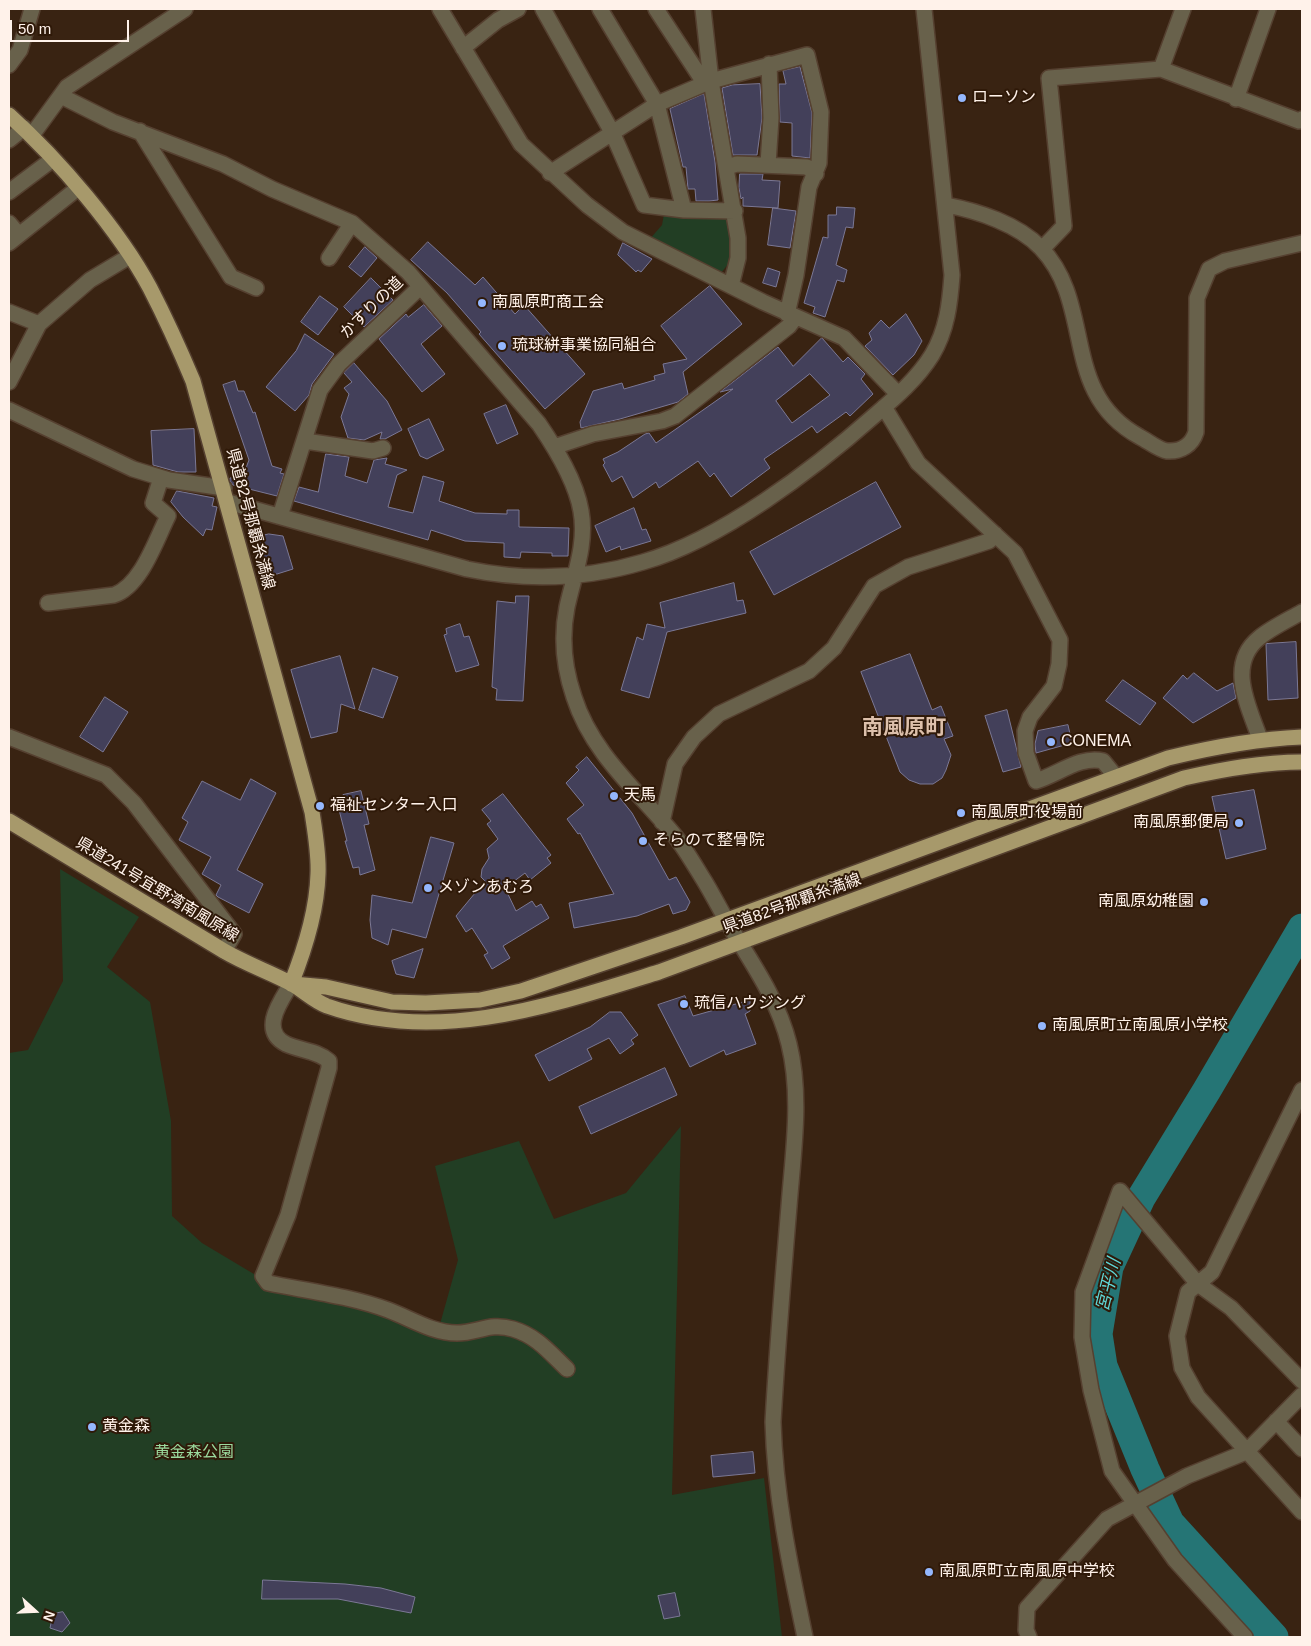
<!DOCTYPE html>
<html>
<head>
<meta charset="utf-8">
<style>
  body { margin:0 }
  #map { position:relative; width:1311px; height:1646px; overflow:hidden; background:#392312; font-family:Helvetica,sans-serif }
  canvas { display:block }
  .frame { position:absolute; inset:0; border:10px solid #fff2ea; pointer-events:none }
  .north { position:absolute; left:10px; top:1586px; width:50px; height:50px; -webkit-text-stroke:4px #2f1908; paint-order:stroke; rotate:110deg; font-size:14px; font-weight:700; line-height:20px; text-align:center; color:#fff2ea }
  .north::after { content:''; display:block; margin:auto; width:18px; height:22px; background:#fff2ea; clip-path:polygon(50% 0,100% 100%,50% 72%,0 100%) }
  .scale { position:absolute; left:10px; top:20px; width:119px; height:22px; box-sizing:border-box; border:2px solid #fff2ea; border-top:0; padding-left:6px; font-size:15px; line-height:18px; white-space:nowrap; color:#fff2ea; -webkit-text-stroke:4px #2f1908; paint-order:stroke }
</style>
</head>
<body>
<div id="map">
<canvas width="1311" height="1646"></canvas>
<div class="frame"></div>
<div class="north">N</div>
<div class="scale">50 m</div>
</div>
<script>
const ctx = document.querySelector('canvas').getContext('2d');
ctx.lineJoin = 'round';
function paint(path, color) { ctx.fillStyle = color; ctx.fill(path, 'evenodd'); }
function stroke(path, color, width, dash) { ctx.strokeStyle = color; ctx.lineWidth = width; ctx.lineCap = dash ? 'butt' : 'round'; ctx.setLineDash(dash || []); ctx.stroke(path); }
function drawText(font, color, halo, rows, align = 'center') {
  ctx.font = font + ' Helvetica,"Noto Sans JP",sans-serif'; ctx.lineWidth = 4; ctx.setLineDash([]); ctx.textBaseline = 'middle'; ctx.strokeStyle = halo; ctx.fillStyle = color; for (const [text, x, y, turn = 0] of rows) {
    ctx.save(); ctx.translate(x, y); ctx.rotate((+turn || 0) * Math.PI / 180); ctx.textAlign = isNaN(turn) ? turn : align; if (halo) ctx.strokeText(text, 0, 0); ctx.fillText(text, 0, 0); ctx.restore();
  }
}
paint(new Path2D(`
  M 664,214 L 724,218 L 731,220 L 729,263 L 721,273 L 713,271 L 649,240 L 662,225 Z
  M 60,869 L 139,917 L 107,967 L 150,1002 L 171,1121 L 172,1216 L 202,1243 L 284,1292 L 440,1324 L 458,1260 L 435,1166 L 519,1141 L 554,1219 L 626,1193 L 681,1126 L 672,1495 L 764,1478 L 782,1637 L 9,1637 L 9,1053 L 28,1050 L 63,981 Z`), '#223e24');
stroke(new Path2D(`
  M 1274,1637 L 1170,1523 L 1145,1469 L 1103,1366 L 1098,1334 L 1109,1267 L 1141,1198 L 1207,1090 L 1302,928`), '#257575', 29);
const building = new Path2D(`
  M 800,67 L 812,113 L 810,158 L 792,156 L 792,123 L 780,122 L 779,84 L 786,84 L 783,71 Z
  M 760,84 L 762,118 L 757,155 L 733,155 L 722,88 L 732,85 Z
  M 704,94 L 715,162 L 718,200 L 709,201 L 696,201 L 695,189 L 688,189 L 686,167 L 683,167 L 670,109 Z
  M 740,174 L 763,174 L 762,180 L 780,181 L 778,208 L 743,206 L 743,197 L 741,199 L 739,188 Z
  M 837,207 L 855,208 L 853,228 L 846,227 L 836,265 L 847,270 L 844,282 L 837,280 L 825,317 L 813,313 L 815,307 L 804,303 L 823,237 L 828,238 L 828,215 L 836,215 Z
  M 773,208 L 796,211 L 790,248 L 768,245 Z
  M 428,242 L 475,285 L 483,277 L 515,314 L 524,305 L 585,374 L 545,409 L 479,334 L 481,332 L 447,293 L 411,260 Z
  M 623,243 L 652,259 L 641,272 L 638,270 L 636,272 L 618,255 Z
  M 365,247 L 377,258 L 361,277 L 349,267 Z
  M 768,268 L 780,272 L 776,287 L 763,283 Z
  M 371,278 L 393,300 L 364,327 L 344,307 Z
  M 710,286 L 742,324 L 683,372 L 688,394 L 678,402 L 620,419 L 581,428 L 580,422 L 593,391 L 622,383 L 624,389 L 655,380 L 654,376 L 665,373 L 663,364 L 687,359 L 661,326 Z
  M 320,296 L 338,309 L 318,335 L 301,322 Z
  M 424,305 L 442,326 L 421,344 L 445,374 L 422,392 L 379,339 L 406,314 L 408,317 Z
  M 906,314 L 922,341 L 914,355 L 893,375 L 865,346 L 872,340 L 869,333 L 881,320 L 889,328 Z
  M 305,334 L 334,354 L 312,384 L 309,395 L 295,411 L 266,387 L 296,351 Z
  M 822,338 L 843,362 L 848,357 L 865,374 L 861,379 L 873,394 L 850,416 L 846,412 L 817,433 L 812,426 L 764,459 L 770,468 L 731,497 L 714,473 L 710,477 L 698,461 L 659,488 L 656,482 L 633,498 L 622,476 L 612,482 L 603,465 L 605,463 L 603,459 L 618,452 L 645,434 L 649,433 L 656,443 L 733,389 L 720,392 L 778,347 L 793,366 ZM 810,374 L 830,395 L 792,423 L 776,401 Z
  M 354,363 L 387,401 L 402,430 L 385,439 L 380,439 L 382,432 L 364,440 L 348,438 L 341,417 L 349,394 L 344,388 L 352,382 L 344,373 Z
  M 235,381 L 238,391 L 244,391 L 253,413 L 255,412 L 272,466 L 282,469 L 280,473 L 284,474 L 277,496 L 233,485 L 230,481 L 230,478 L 243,476 L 249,460 L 223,385 Z
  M 506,405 L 518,434 L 497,444 L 484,414 Z
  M 429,419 L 444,450 L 427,459 L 420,456 L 408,429 Z
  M 194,429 L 196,472 L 178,472 L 153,465 L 151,431 Z
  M 326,454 L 349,457 L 345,476 L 367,483 L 374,460 L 387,458 L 385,464 L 407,470 L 397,475 L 388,507 L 413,513 L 423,476 L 444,482 L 439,501 L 475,513 L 507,514 L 507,510 L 519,510 L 519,527 L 569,528 L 568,556 L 552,556 L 552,553 L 521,552 L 520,558 L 504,557 L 504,543 L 465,541 L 431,530 L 428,540 L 294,501 L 299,487 L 318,492 Z
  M 876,482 L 901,527 L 774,595 L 750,552 Z
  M 177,491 L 214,498 L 212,506 L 217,507 L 212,530 L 206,529 L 203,536 L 183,517 L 171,502 Z
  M 634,508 L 642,530 L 646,529 L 651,541 L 621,550 L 620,546 L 606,552 L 595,526 Z
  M 269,534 L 283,536 L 293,569 L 277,574 L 272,574 L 267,569 L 257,537 Z
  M 734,583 L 737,601 L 743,600 L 746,613 L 667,632 L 649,698 L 621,690 L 637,637 L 643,640 L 647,624 L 665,628 L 660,603 Z
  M 516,596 L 529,596 L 523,701 L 496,700 L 497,689 L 492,687 L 497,601 L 515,603 Z
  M 460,624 L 464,637 L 469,636 L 479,665 L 456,672 L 444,635 L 447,634 L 446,629 Z
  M 1296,642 L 1298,698 L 1268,700 L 1266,644 Z
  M 910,654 L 932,710 L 941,706 L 953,736 L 944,739 L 951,755 L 946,770 L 942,778 L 933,784 L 920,784 L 909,780 L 900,772 L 861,672 Z
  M 340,656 L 355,709 L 341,704 L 337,732 L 311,738 L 291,670 Z
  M 373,668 L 398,677 L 383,718 L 359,710 Z
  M 1194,673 L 1217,691 L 1233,683 L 1236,698 L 1193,723 L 1163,698 L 1183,675 L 1187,679 Z
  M 1123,680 L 1156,703 L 1140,725 L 1106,701 Z
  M 105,697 L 128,712 L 103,752 L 80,737 Z
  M 1007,710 L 1021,767 L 1003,772 L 985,716 Z
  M 1068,725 L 1072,743 L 1036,753 L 1035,744 L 1038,731 Z
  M 587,757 L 632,813 L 669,880 L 676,877 L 690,902 L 686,910 L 673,914 L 669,904 L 637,916 L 574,928 L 569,903 L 614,894 L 580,833 L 578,834 L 567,819 L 584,805 L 566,783 L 579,770 L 576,767 Z
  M 251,779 L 276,793 L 237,870 L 263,884 L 249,913 L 218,897 L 216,895 L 221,885 L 202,874 L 211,857 L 179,840 L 188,822 L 182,818 L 202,781 L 240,800 Z
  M 1254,790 L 1266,849 L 1226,859 L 1212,797 Z
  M 361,791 L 369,824 L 364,825 L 375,870 L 360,875 L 359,867 L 353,868 L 345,841 L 347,841 L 337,802 L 344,800 L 343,795 Z
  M 503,794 L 551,855 L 547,858 L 551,863 L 530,880 L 525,873 L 505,888 L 516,911 L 532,901 L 536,907 L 541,904 L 549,918 L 503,946 L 510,958 L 492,969 L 484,955 L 488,953 L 472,928 L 466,932 L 456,916 L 485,881 L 481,877 L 482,869 L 489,858 L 487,849 L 498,839 L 487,824 L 491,821 L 482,810 Z
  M 431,837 L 454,843 L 426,938 L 392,929 L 388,945 L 372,938 L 370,920 L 372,895 L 412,903 Z
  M 423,949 L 414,978 L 396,974 L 392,961 Z
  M 685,996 L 693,1016 L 750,1000 L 750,1011 L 745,1014 L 756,1044 L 726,1055 L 724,1050 L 690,1067 L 658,1005 Z
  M 610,1012 L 621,1012 L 638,1035 L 631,1040 L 634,1044 L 620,1054 L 609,1038 L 587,1049 L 592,1059 L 549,1081 L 535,1055 L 590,1027 Z
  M 665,1068 L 677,1095 L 591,1134 L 579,1107 Z
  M 753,1452 L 755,1473 L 713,1477 L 711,1456 Z
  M 263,1580 L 345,1584 L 381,1588 L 415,1597 L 411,1613 L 338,1599 L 262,1599 Z
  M 675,1593 L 680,1616 L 664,1619 L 658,1596 Z
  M 63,1612 L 70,1623 L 62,1632 L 50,1628 L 53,1614 Z`);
paint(building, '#43405a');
stroke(building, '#7b7895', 1);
const minor = new Path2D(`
  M 440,9 L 521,144 L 587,205 L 623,232 L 763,302 L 844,338 L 898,394
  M 543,9 L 612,132 L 644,205 L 684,210 L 735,211
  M 600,9 L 657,104 L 684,210
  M 656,9 L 705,84
  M 703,9 L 711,81 L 738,238 L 738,258 L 731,286
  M 1183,9 L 1161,69 L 1299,121 L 1302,119
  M 463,48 L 498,20 L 518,9
  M 9,65 L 20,50 L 32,9
  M 61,96 L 113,122 L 223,164 L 272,189 L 352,223 L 408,272 L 539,424 C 556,449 576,481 581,511 C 587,544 574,575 567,607 C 561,637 564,668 574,697 C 592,754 639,792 675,836 C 686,850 695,866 705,882 C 717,902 727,923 740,943 C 760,975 780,1007 789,1044 C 802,1096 793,1154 789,1206 C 783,1278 777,1350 773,1422 C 775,1496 790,1566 805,1637
  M 1236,99 L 1268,9
  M 140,131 L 231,277 L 256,288
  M 32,135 L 67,87 L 185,9
  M 9,140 L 24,128
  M 768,164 L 771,118 L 769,64
  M 727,167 L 737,164 L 807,167 L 816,174
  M 550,173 L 657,104 L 711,81 L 807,55 L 821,112 L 819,163 L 809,187 L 796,275 L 787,314
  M 9,192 L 53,159
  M 946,205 C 978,211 1018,224 1041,248 C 1096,306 1059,393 1140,437 C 1148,441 1159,450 1167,451 C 1181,452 1192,445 1196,432 L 1197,298 L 1209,269 L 1225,261 L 1302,243
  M 9,223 L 19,235
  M 9,243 L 78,188
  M 1042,249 L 1064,226 L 1049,78 L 1161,69
  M 329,258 L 352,223
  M 9,312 L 39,324
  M 9,382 L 39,324 L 90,280 L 130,256
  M 884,407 L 918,463 L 1015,553 L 1060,640 L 1059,664 L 1054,686 L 1030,717 L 1025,731 L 1026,753 L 1036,781 C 1057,775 1081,755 1103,761 L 1116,777
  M 9,410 L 133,469 L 169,480 L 224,488
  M 305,441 L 373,451 L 383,448
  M 554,447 L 593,434 L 662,421 L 675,416 L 789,326 L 795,318
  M 228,502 L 467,569 C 525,581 586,579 643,562 C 721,540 814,469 875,415 C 896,397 917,379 932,355 C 947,330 950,303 952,275 L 924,9
  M 280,516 L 320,390 L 339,364 L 419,288
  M 48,603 L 114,595 C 141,586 156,540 168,516 L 153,503 L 161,478
  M 9,737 L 106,775 L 134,803 L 234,934 L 224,951
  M 1260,739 C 1249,707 1226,665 1259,638 C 1271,628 1288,620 1302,612
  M 662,822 L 675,764 L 694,737 L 719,714 L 809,671 L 834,648 L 874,586 L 908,567 L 989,541 L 995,534
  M 291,984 C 281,1001 259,1030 286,1044 C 301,1051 316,1050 329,1061 L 329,1068 L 288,1215 L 263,1276 L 268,1283 C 308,1291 350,1296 388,1310 C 410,1318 432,1333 457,1333 C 478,1333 490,1322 513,1329 C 537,1336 550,1353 567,1369
  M 1302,1090 L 1212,1272 L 1188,1292 L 1177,1336 L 1182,1368 L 1198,1397 L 1302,1512
  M 1276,1421 L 1302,1449
  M 1029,1637 L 1026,1630 L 1027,1608 L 1107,1519 L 1187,1476 L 1246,1452 L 1302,1395
  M 1245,1637 L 1175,1560 L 1112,1471 L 1091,1390 L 1082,1337 L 1083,1292 L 1120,1191 L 1198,1284 L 1231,1308 L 1302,1381`);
const major = new Path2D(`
  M 9,115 C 58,159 119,230 150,288 C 166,319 180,350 193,381 L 312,812 C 315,832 319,854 318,874 C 317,911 305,949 291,984
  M 9,821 L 224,951 C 246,964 270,972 292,984 C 304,991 314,1001 327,1006 C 438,1045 553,1005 659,972 L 1184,778 C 1224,769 1262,762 1302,762
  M 293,984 L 326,987 L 392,1002 L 426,1003 L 480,1000 L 521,991 L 681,937 L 1168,758 C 1213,747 1256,739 1302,737`);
stroke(minor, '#554030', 18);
stroke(major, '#554030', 18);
stroke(minor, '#68614b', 15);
stroke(major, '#a7996b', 15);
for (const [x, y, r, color] of [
  [962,98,5,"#94b7fd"],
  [482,303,5,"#94b7fd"],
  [502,346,5,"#94b7fd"],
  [1051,742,5,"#94b7fd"],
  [614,796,5,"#94b7fd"],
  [320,806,5,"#94b7fd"],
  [961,813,5,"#94b7fd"],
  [1239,823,5,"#94b7fd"],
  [643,841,5,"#94b7fd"],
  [428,888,5,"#94b7fd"],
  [1204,902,5,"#94b7fd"],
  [684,1004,5,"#94b7fd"],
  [1042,1026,5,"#94b7fd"],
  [92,1427,5,"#94b7fd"],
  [929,1572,5,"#94b7fd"]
]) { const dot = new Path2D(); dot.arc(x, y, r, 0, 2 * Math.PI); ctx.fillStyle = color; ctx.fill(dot); stroke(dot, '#2f1908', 2); }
drawText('16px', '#fff2ea', '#2f1908', [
  ["ローソン",972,98],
  ["南風原町商工会",492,303],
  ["琉球絣事業協同組合",512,346],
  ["CONEMA",1061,742],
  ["天馬",624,796],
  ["福祉センター入口",330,806],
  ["南風原町役場前",971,813],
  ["南風原郵便局",1229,823,"right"],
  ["そらのて整骨院",653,841],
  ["メゾンあむろ",438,888],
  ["南風原幼稚園",1194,902,"right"],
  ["琉信ハウジング",694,1004],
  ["南風原町立南風原小学校",1052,1026],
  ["黄金森",102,1427],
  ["南風原町立南風原中学校",939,1572]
], 'left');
drawText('16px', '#fff2ea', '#2f1908', [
  ["かすりの道",372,308,-44],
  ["県道82号那覇糸満線",250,519,75],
  ["県道241号宜野湾南風原線",157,890,31],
  ["県道82号那覇糸満線",792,904,-20]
]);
drawText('16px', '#9ad99d', '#2f1908', [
  ["黄金森公園",194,1453]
]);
drawText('italic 18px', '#5fd5d5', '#2f1908', [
  ["宮平川",1109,1285,-76]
]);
drawText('bold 21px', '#ddc0ab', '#2f1908', [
  ["南風原町",904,728]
]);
</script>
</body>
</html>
